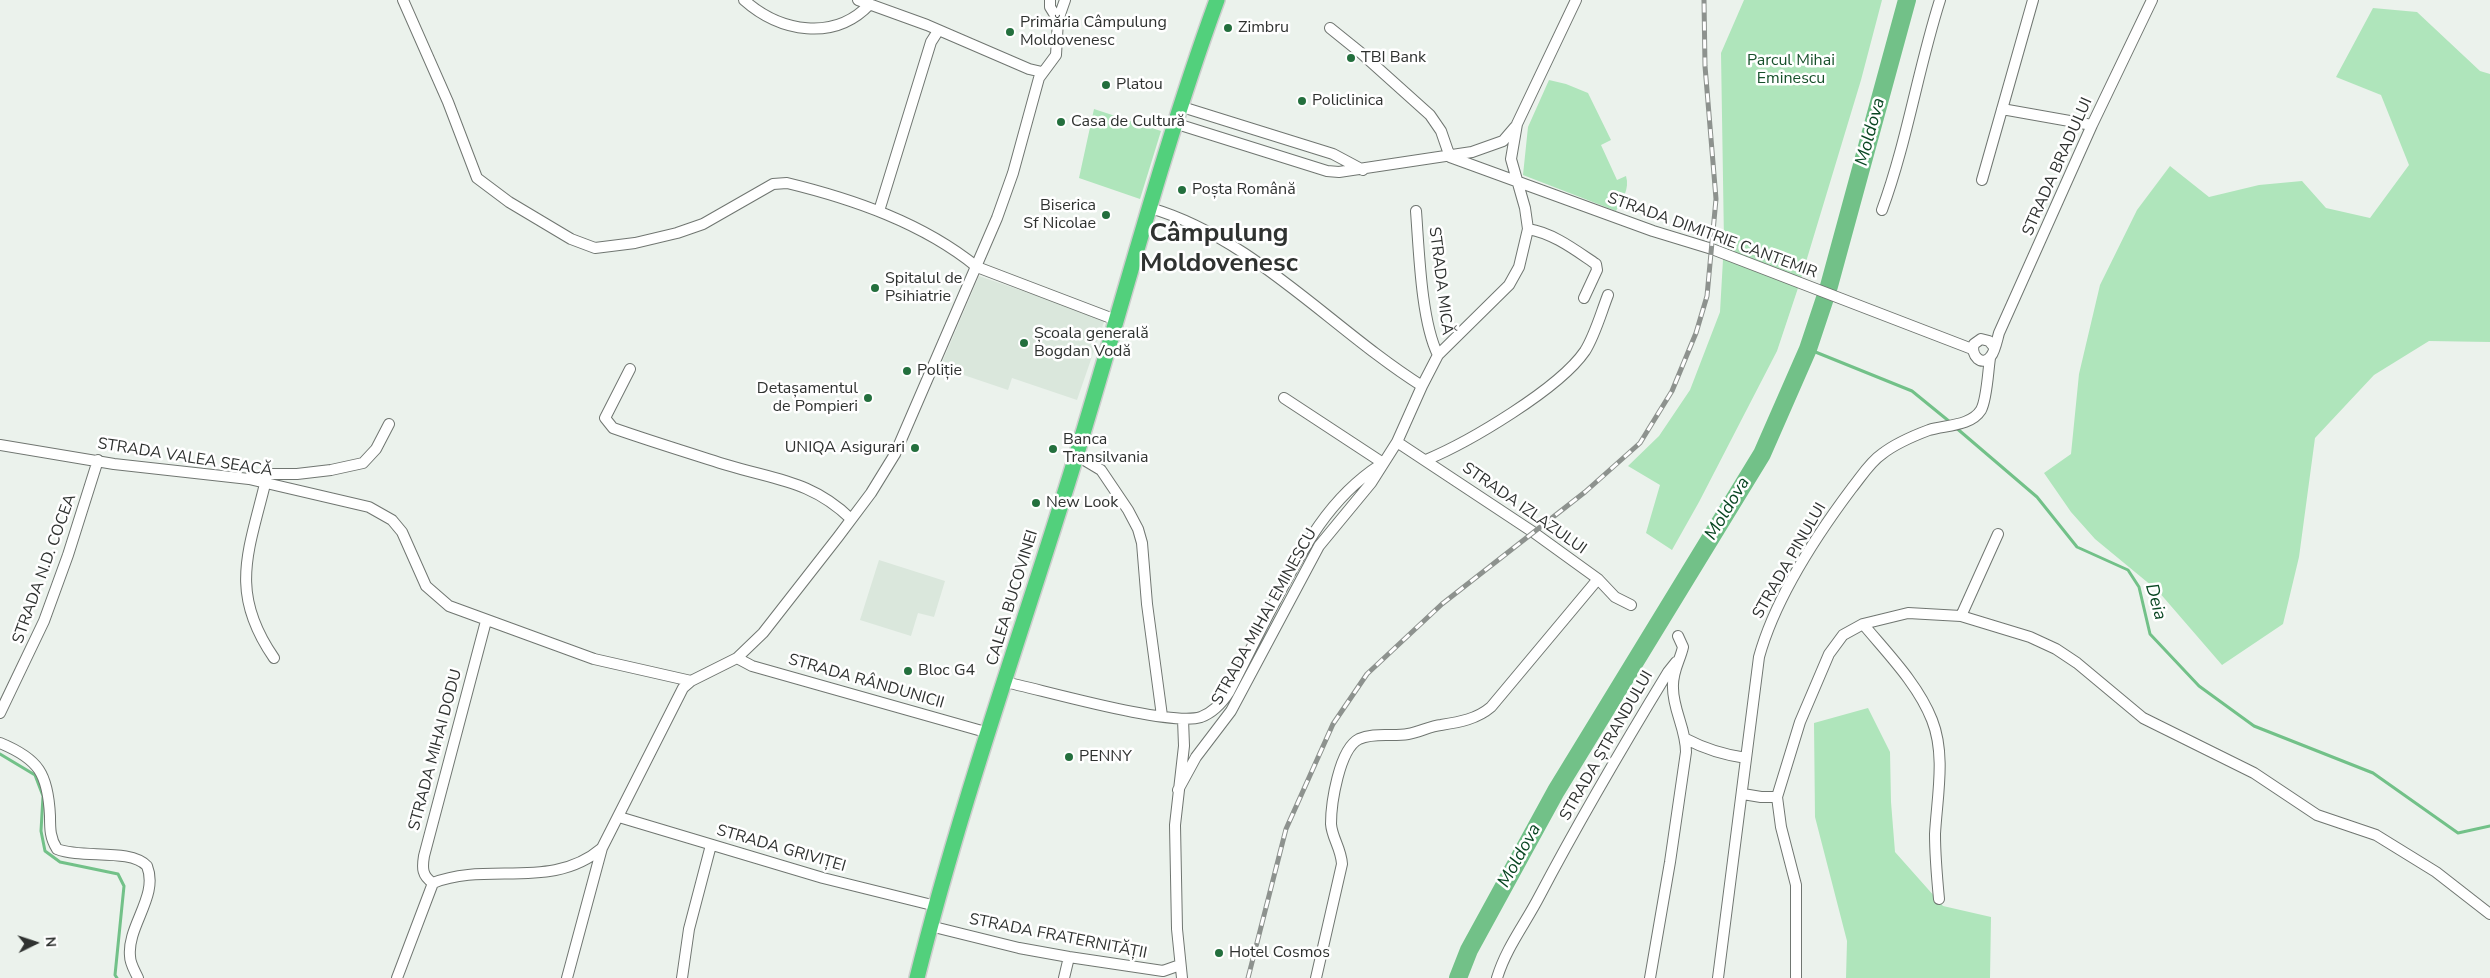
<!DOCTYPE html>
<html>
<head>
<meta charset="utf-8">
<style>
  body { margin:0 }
  #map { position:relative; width:2490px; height:978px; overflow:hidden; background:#ebf2ec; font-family:"Nunito Sans",sans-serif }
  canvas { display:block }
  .north { position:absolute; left:10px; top:918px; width:50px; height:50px; -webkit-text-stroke:4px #fff; paint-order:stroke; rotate:86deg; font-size:14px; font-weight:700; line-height:20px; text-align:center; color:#2f3230 }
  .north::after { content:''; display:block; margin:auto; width:18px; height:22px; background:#2f3230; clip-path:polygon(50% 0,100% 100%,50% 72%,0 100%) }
</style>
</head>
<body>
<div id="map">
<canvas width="2490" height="978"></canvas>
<div class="north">N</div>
</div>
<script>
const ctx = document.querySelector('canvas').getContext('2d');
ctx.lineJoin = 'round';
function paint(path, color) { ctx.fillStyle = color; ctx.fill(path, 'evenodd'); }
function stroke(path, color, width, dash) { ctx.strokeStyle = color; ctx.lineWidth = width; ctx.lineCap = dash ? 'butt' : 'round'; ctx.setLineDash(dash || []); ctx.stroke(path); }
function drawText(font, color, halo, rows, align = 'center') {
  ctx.font = font + ' "Nunito Sans",sans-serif'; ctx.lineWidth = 5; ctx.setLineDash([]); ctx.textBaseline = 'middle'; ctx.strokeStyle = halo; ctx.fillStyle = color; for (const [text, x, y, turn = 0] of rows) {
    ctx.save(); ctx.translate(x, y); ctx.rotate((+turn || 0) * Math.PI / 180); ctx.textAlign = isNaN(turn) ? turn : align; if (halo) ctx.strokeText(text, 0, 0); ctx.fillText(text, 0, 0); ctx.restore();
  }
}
paint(new Path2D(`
  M 979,276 L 1105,319 L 1077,400 L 1012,378 L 1008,390 L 940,367 Z
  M 879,560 L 945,581 L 934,617 L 918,613 L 911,636 L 860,620 Z`), '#dae7dc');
paint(new Path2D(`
  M 1744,0 L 1882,0 L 1861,80 L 1799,285 L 1777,351 L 1699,502 L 1672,550 L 1646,533 L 1660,485 L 1628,466 L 1659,436 L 1690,390 L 1720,312 L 1724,242 L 1721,53 Z
  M 2373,8 L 2417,12 L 2480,71 L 2490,74 L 2490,342 L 2429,341 L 2374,375 L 2315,438 L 2299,557 L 2283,624 L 2222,665 L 2158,591 L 2095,539 L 2071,512 L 2044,473 L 2071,454 L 2079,374 L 2100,285 L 2137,210 L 2170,166 L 2209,197 L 2259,185 L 2302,181 L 2326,208 L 2370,218 L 2409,165 L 2381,95 L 2336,77 Z
  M 1549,80 L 1566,84 L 1588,93 L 1611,140 L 1601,145 L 1617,180 L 1626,176 C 1630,189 1622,200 1616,211 L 1523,175 L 1528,127 Z
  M 1094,109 L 1161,131 L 1140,199 L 1079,178 Z
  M 1868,708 L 1890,752 L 1891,802 L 1895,852 L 1943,906 L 1991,917 L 1990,978 L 1846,978 L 1847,941 L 1815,817 L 1814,723 Z`), '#afe5bb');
stroke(new Path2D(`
  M 1808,349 L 1912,391 L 1950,422
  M 1954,426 L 2037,497 L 2077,547 L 2128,570 L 2139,587 L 2150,634 L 2199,686 L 2254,726 L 2373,773 L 2458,833 L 2490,826
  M 0,754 L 35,775 L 43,796 L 41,831 L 45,851 L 60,862 L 118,874 L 124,886 L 115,975 L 117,978`), '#72c188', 3);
stroke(new Path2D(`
  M 1458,978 L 1469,950 L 1556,791 L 1762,454 L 1808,349 L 1829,286 L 1907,0`), '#72c188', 18);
const minor = new Path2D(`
  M 403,0 L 448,102 L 477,178 L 509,202 L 571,239 L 595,248 L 635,243 L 677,233 L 703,224 L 773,184 L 787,183 C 853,199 923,223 977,267 L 1116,320
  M 744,0 C 780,32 834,42 870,4
  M 858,0 L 927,25 L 1029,69 L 1042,72
  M 1050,0 L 1050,7 L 1058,20
  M 1330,28 L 1361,53 L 1430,115 L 1441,131 L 1450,157
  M 1179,106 L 1333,154 L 1363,170
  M 2002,109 L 2092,125
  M 1174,123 L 1327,171 L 1339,172 L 1472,152 L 1503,141 L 1515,127
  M 1450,157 L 1653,231 L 1712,249 L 1972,349
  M 1982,180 L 2033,0
  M 1150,208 C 1252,237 1333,330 1422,386
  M 1882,210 C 1907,142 1918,69 1940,0
  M 879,211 L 931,42 L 938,31
  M 1416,211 C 1419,250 1421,321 1438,355
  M 1528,229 C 1553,233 1575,250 1596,264 L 1597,270 L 1584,298
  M 1994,347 L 1989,341 L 1981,339 L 1974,344 C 1970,355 1982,368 1991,356 C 1995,351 1997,340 1999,333 L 2092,125 L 2152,0
  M 630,369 L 605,418 L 613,428 C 650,441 689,453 727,465 C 776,480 812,481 851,519
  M 1284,398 L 1383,463
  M 1397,442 L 1533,532 L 1598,579 L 1615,597 L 1631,605
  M 0,445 L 114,464 L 249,479 L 369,507 L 392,520 L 402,532 L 426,586 L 449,606 L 594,659 L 691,681
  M 1076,455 L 1101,470 L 1128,510 L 1138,529 L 1142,543 L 1147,604 L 1162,716
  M 1426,460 C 1469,442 1559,389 1585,351 C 1595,335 1601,313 1608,295
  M 250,479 L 269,474 L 297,474 L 331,470 L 363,463 L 376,449 L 389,424
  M 265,484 C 248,553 229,593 274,658
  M 1961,616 L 1998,534
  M 1863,624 C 1887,653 1918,684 1932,720 C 1946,755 1937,797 1935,834 C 1935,855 1937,878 1939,899
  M 737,658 L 752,666 L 989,733
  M 1005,682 C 1043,690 1170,727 1201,717 C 1214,712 1222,703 1229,692 C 1245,661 1260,630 1276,600 C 1303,548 1329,498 1380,465
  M 0,713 L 44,621 L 68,555 L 98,460
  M 1686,739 C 1705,749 1725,755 1746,758
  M 0,743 C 39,759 48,774 50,816 C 50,829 50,838 57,849 C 82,859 130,848 147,866 C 159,896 127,926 130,956 C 130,964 135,971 138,978
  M 1178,790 L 1196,757 L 1231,711 L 1319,546 L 1371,483 L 1397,442 L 1422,386 L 1438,355 L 1509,285 L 1519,267 L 1528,229 L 1525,208 L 1511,159 L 1517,124 L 1576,0
  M 1743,794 L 1761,797 L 1777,797 L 1800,722 L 1829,654 L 1843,635 L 1863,624 L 1908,613 L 1961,616 L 2030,637 L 2056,649 L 2077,663 L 2143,718 L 2254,773 L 2317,815 L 2376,835 L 2436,872 L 2490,914
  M 1777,797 L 1781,827 L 1796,885 L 1796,978
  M 619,817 L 823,878 L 936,906
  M 433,883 C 488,861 552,891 602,848 L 683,688 L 691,681 L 737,658 L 763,633 L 838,537 L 871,493 L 895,454 L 997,218 L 1013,173 L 1039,78 L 1056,55 L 1058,20 L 1065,0
  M 433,883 C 422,876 422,868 424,856 L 486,621
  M 930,926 L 1019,948 L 1069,957 L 1163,971 L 1180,965
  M 397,978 L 433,883
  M 567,978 L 602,848
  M 682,978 L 689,929 L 711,845
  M 1064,978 L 1069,957
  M 1182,978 L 1177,929 L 1175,825 L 1184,746 L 1183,719
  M 1316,978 L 1342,864 C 1341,848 1332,838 1331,824 C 1331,804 1339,749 1359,739 C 1374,732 1392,737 1408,734 C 1420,732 1430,726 1441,725 C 1460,722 1477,719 1491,707 L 1598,579
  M 1497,978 C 1506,948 1525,924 1539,897 C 1579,821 1623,746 1668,672 L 1676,662
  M 1650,978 L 1670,862 L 1686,752 C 1686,729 1673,710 1673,688 C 1672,671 1680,661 1683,647 L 1678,636
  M 1718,978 L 1759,657 C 1775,599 1816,536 1852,488 C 1861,477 1870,462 1882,454 C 1896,443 1913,436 1929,430 C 1946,425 1971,426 1981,410 C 1987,399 1988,371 1990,358`);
const highway = new Path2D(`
  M 917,978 C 959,809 1018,643 1070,476 C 1119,318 1160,156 1217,0`);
stroke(minor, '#707671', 12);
stroke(highway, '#cdcecd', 18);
stroke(minor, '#fff', 10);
stroke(highway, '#52d07c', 15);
const rail = new Path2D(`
  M 1248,978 L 1286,829 L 1333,724 L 1367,674 L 1442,604 L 1585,492 L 1640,443 L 1672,391 L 1696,333 L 1707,296 L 1716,199 L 1705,66 L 1704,0`);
stroke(rail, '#8d928e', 5);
stroke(rail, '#fff', 3, [9]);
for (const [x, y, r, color] of [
  [1228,28,5,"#236f3d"],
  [1010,32,5,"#236f3d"],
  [1351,58,5,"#236f3d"],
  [1106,85,5,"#236f3d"],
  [1302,101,5,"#236f3d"],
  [1061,122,5,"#236f3d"],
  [1182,190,5,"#236f3d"],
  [1106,215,5,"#236f3d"],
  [875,288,5,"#236f3d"],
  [1024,343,5,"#236f3d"],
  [907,371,5,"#236f3d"],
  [868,398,5,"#236f3d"],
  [915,448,5,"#236f3d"],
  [1053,449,5,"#236f3d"],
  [1036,503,5,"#236f3d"],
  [908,671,5,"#236f3d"],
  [1069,757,5,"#236f3d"],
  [1219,953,5,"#236f3d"]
]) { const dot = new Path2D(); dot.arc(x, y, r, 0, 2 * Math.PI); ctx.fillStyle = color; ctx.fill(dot); stroke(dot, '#fff', 2); }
drawText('16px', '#2f3230', '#fff', [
  ["Primăria Câmpulung",1020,23],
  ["Moldovenesc",1020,41],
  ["Zimbru",1238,28],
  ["TBI Bank",1361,58],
  ["Platou",1116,85],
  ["Policlinica",1312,101],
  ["Casa de Cultură",1071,122],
  ["Poșta Română",1192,190],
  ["Biserica",1096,206,"right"],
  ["Sf Nicolae",1096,224,"right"],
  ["Spitalul de",885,279],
  ["Psihiatrie",885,297],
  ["Școala generală",1034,334],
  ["Bogdan Vodă",1034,352],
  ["Poliție",917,371],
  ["Detașamentul",858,389,"right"],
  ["de Pompieri",858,407,"right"],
  ["Banca",1063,440],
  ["Transilvania",1063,458],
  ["UNIQA Asigurari",905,448,"right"],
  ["New Look",1046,503],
  ["Bloc G4",918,671],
  ["PENNY",1079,757],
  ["Hotel Cosmos",1229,953]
], 'left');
drawText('16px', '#17512b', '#fff', [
  ["Parcul Mihai",1791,61],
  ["Eminescu",1791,79]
]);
drawText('16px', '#2f3230', '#fff', [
  ["STRADA BRADULUI",2058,167,-66],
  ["STRADA DIMITRIE CANTEMIR",1712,236,20],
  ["STRADA MICĂ",1440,281,83],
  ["STRADA VALEA SEACĂ",185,458,9],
  ["STRADA IZLAZULUI",1524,509,35],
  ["STRADA PINULUI",1790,561,-60],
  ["STRADA N.D. COCEA",45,569,-70],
  ["CALEA BUCOVINEI",1013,598,-73],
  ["STRADA MIHAI EMINESCU",1265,617,-61],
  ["STRADA RÂNDUNICII",866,682,16],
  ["STRADA ȘTRANDULUI",1607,746,-60],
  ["STRADA MIHAI DODU",436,750,-75],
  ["STRADA GRIVIȚEI",781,849,16],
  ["STRADA FRATERNITĂȚII",1058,937,11]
]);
drawText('italic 18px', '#094622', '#fff', [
  ["Moldova",1871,132,-75],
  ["Moldova",1728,509,-59],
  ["Deia",2155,602,74],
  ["Moldova",1520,856,-61]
]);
drawText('bold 26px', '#2f3230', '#fff', [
  ["Câmpulung",1219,235],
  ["Moldovenesc",1219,265]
]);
</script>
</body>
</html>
